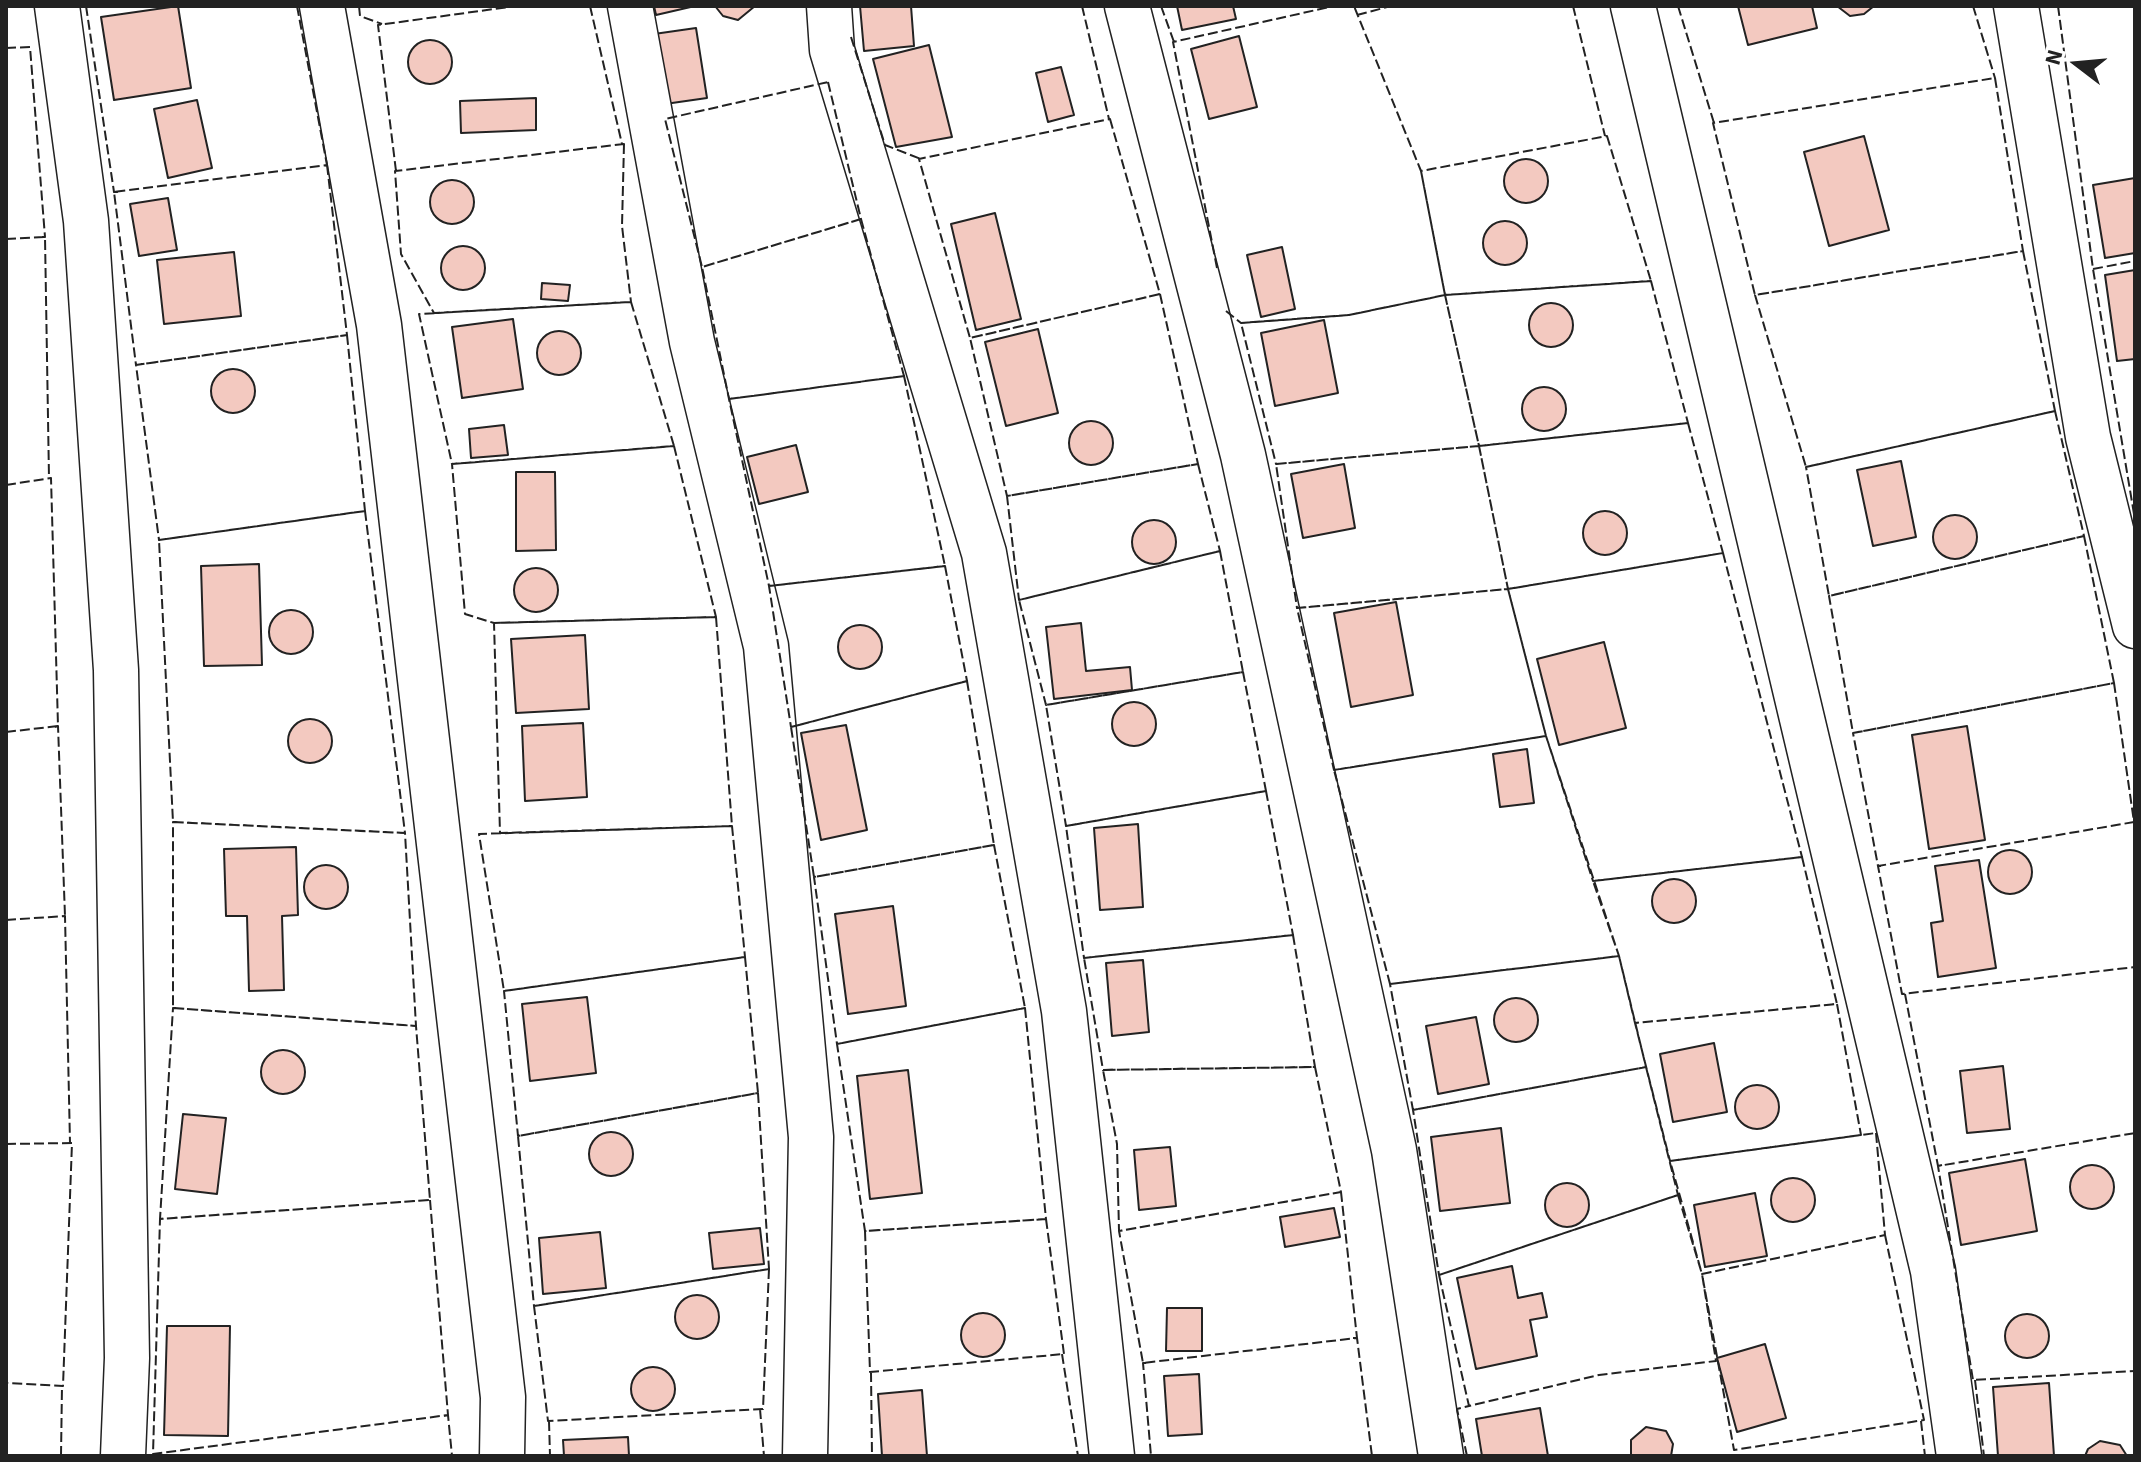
<!DOCTYPE html>
<html>
<head>
<meta charset="utf-8">
<style>
  body { margin:0 }
  #map { position:relative; width:2141px; height:1462px; overflow:hidden; background:#fff; font-family:"Source Sans 3",sans-serif }
  canvas { display:block }
  .frame { position:absolute; inset:0; border:8px solid #222; pointer-events:none }
  .north { position:absolute; left:2037px; top:24px; width:80px; height:80px; -webkit-text-stroke:6px #fff; paint-order:stroke; rotate:286deg; font-size:22px; font-weight:700; line-height:32px; text-align:center; color:#222 }
  .north::after { content:''; display:block; margin:auto; width:28px; height:36px; background:#222; clip-path:polygon(50% 0,100% 100%,50% 72%,0 100%) }
</style>
</head>
<body>
<div id="map">
<canvas width="2141" height="1462"></canvas>
<div class="frame"></div>
<div class="north">N</div>
</div>
<script>
const ctx = document.querySelector('canvas').getContext('2d');
ctx.lineJoin = 'round';
function paint(path, color) { ctx.fillStyle = color; ctx.fill(path, 'evenodd'); }
function stroke(path, color, width, dash) { ctx.strokeStyle = color; ctx.lineWidth = width; ctx.lineCap = dash ? 'butt' : 'round'; ctx.setLineDash(dash || []); ctx.stroke(path); }
const building = new Path2D(`
  M 178,6 L 191,88 L 114,100 L 101,17 Z
  M 654,6 L 695,6 L 656,15 Z
  M 715,6 L 755,6 L 738,20 L 723,16 Z
  M 860,6 L 911,6 L 914,46 L 864,51 Z
  M 1177,6 L 1233,6 L 1236,19 L 1182,30 Z
  M 1738,6 L 1812,6 L 1817,28 L 1748,45 Z
  M 1837,6 L 1874,6 L 1864,14 L 1850,16 Z
  M 696,28 L 707,98 L 665,104 L 654,34 Z
  M 1239,36 L 1257,107 L 1209,119 L 1191,49 Z
  M408 62a22 22 0 1 1 44 0a22 22 0 1 1-44 0Z
  M 929,45 L 952,137 L 896,147 L 873,59 Z
  M 1061,67 L 1074,115 L 1048,122 L 1036,73 Z
  M 536,98 L 536,130 L 461,133 L 460,101 Z
  M 197,100 L 212,168 L 168,178 L 154,109 Z
  M 1864,136 L 1889,230 L 1829,246 L 1804,152 Z
  M1504 181a22 22 0 1 1 44 0a22 22 0 1 1-44 0Z
  M 2135,178 L 2135,253 L 2105,258 L 2093,185 Z
  M430 202a22 22 0 1 1 44 0a22 22 0 1 1-44 0Z
  M 168,198 L 177,250 L 139,256 L 130,204 Z
  M 995,213 L 1021,319 L 976,330 L 951,224 Z
  M1483 243a22 22 0 1 1 44 0a22 22 0 1 1-44 0Z
  M441 268a22 22 0 1 1 44 0a22 22 0 1 1-44 0Z
  M 1282,247 L 1295,309 L 1261,317 L 1247,255 Z
  M 234,252 L 241,316 L 164,324 L 157,260 Z
  M 2135,270 L 2135,359 L 2117,361 L 2105,275 Z
  M 542,283 L 570,285 L 568,301 L 541,299 Z
  M1529 325a22 22 0 1 1 44 0a22 22 0 1 1-44 0Z
  M 513,319 L 523,389 L 462,398 L 452,327 Z
  M 1324,320 L 1338,393 L 1275,406 L 1261,333 Z
  M 1038,329 L 1058,413 L 1006,426 L 985,342 Z
  M537 353a22 22 0 1 1 44 0a22 22 0 1 1-44 0Z
  M211 391a22 22 0 1 1 44 0a22 22 0 1 1-44 0Z
  M1522 409a22 22 0 1 1 44 0a22 22 0 1 1-44 0Z
  M1069 443a22 22 0 1 1 44 0a22 22 0 1 1-44 0Z
  M 504,425 L 508,455 L 471,458 L 469,429 Z
  M 796,445 L 808,492 L 759,504 L 747,457 Z
  M 1901,461 L 1916,537 L 1873,546 L 1857,470 Z
  M 1344,464 L 1355,528 L 1303,538 L 1291,474 Z
  M 516,472 L 555,472 L 556,550 L 516,551 Z
  M1583 533a22 22 0 1 1 44 0a22 22 0 1 1-44 0Z
  M1933 537a22 22 0 1 1 44 0a22 22 0 1 1-44 0Z
  M1132 542a22 22 0 1 1 44 0a22 22 0 1 1-44 0Z
  M 259,564 L 262,665 L 204,666 L 201,566 Z
  M514 590a22 22 0 1 1 44 0a22 22 0 1 1-44 0Z
  M 1396,602 L 1413,695 L 1351,707 L 1334,613 Z
  M269 632a22 22 0 1 1 44 0a22 22 0 1 1-44 0Z
  M 1081,623 L 1086,671 L 1130,667 L 1132,690 L 1054,699 L 1046,627 Z
  M838 647a22 22 0 1 1 44 0a22 22 0 1 1-44 0Z
  M 585,635 L 589,709 L 516,713 L 511,639 Z
  M 1604,642 L 1626,728 L 1559,745 L 1537,659 Z
  M1112 724a22 22 0 1 1 44 0a22 22 0 1 1-44 0Z
  M288 741a22 22 0 1 1 44 0a22 22 0 1 1-44 0Z
  M 583,723 L 587,797 L 525,801 L 522,726 Z
  M 846,725 L 867,830 L 821,840 L 801,733 Z
  M 1967,726 L 1985,840 L 1929,849 L 1912,735 Z
  M 1527,749 L 1534,803 L 1500,807 L 1493,754 Z
  M 1138,824 L 1143,907 L 1100,910 L 1094,828 Z
  M 296,847 L 298,915 L 282,916 L 284,990 L 249,991 L 247,916 L 226,916 L 224,849 Z
  M1988 872a22 22 0 1 1 44 0a22 22 0 1 1-44 0Z
  M 1979,860 L 1996,968 L 1938,977 L 1931,923 L 1943,921 L 1935,866 Z
  M304 887a22 22 0 1 1 44 0a22 22 0 1 1-44 0Z
  M1652 901a22 22 0 1 1 44 0a22 22 0 1 1-44 0Z
  M 893,906 L 906,1006 L 848,1014 L 835,914 Z
  M 1143,960 L 1149,1032 L 1112,1036 L 1106,963 Z
  M 587,997 L 596,1073 L 530,1081 L 522,1004 Z
  M1494 1020a22 22 0 1 1 44 0a22 22 0 1 1-44 0Z
  M 1476,1017 L 1489,1084 L 1438,1094 L 1426,1026 Z
  M 1714,1043 L 1727,1112 L 1673,1122 L 1660,1054 Z
  M261 1072a22 22 0 1 1 44 0a22 22 0 1 1-44 0Z
  M 2003,1066 L 2010,1129 L 1967,1133 L 1960,1071 Z
  M 908,1070 L 922,1193 L 870,1199 L 857,1076 Z
  M1735 1107a22 22 0 1 1 44 0a22 22 0 1 1-44 0Z
  M 183,1114 L 226,1118 L 217,1194 L 175,1189 Z
  M 1501,1128 L 1510,1203 L 1440,1211 L 1431,1137 Z
  M589 1154a22 22 0 1 1 44 0a22 22 0 1 1-44 0Z
  M 1170,1147 L 1176,1206 L 1139,1210 L 1134,1150 Z
  M 2025,1159 L 2037,1231 L 1961,1245 L 1949,1173 Z
  M2070 1187a22 22 0 1 1 44 0a22 22 0 1 1-44 0Z
  M1771 1200a22 22 0 1 1 44 0a22 22 0 1 1-44 0Z
  M1545 1205a22 22 0 1 1 44 0a22 22 0 1 1-44 0Z
  M 1755,1193 L 1767,1256 L 1705,1267 L 1694,1205 Z
  M 1334,1208 L 1340,1237 L 1285,1247 L 1280,1217 Z
  M 760,1228 L 764,1264 L 713,1269 L 709,1233 Z
  M 600,1232 L 606,1288 L 543,1294 L 539,1238 Z
  M 1512,1266 L 1518,1298 L 1542,1293 L 1547,1317 L 1530,1320 L 1537,1356 L 1476,1369 L 1457,1278 Z
  M675 1317a22 22 0 1 1 44 0a22 22 0 1 1-44 0Z
  M 1167,1308 L 1202,1308 L 1202,1351 L 1166,1351 Z
  M961 1335a22 22 0 1 1 44 0a22 22 0 1 1-44 0Z
  M2005 1336a22 22 0 1 1 44 0a22 22 0 1 1-44 0Z
  M 167,1326 L 230,1326 L 228,1436 L 164,1435 Z
  M 1765,1344 L 1786,1418 L 1737,1432 L 1717,1358 Z
  M631 1389a22 22 0 1 1 44 0a22 22 0 1 1-44 0Z
  M 1199,1374 L 1202,1434 L 1168,1436 L 1164,1376 Z
  M 2049,1383 L 2054,1456 L 1998,1456 L 1993,1387 Z
  M 922,1390 L 927,1456 L 882,1456 L 878,1394 Z
  M 1540,1408 L 1548,1456 L 1482,1456 L 1476,1419 Z
  M 1646,1427 L 1666,1431 L 1673,1444 L 1671,1456 L 1631,1456 L 1631,1440 Z
  M 628,1437 L 629,1456 L 564,1456 L 563,1440 Z
  M 2100,1441 L 2120,1445 L 2127,1456 L 2085,1456 L 2088,1449 Z`);
paint(building, '#f3c9c0');
stroke(building, '#222', 2);
const minor = new Path2D(`
  M 57,6 L 86,221 L 116,670 L 127,1358 L 123,1456
  M 322,6 L 379,325 L 503,1397 L 502,1456
  M 630,6 L 692,342 L 766,646 L 811,1137 L 805,1456
  M 829,6 L 832,50 L 984,553 L 1064,1011 L 1112,1456
  M 1127,6 L 1243,455 L 1394,1150 L 1441,1456
  M 1633,6 L 1933,1271 L 1959,1456
  M 2016,6 L 2088,437 L 2135,626`);
stroke(minor, '#222', 47);
stroke(minor, '#fff', 44);
stroke(new Path2D(`
  M 86,6 L 114,192 L 118,192
  M 297,6 L 327,165 L 324,166
  M 359,6 L 360,16 L 382,24
  M 590,6 L 622,144
  M 1082,6 L 1109,119
  M 1161,6 L 1174,42
  M 1573,6 L 1605,136
  M 1678,6 L 1714,123
  M 1973,6 L 1995,78
  M 2058,6 L 2093,269 L 2135,520
  M 1357,15 L 1391,6
  M 851,37 L 885,145 L 921,159
  M 6,48 L 30,47 L 45,237 L 42,237
  M 1995,78 L 2023,251 L 1755,295 L 1713,123 Z
  M 828,82 L 861,219 L 702,267 L 665,119 Z
  M 1110,119 L 1160,294 L 970,338 L 919,159 Z
  M 1607,136 L 1651,281 L 1445,295 L 1421,171 Z
  M 624,144 L 622,226 L 631,302 L 434,313 L 401,254 L 395,171 Z
  M 327,165 L 347,335 L 136,365 L 114,192 Z
  M 396,171 L 378,25 L 516,6
  M 861,219 L 904,376 L 729,399 L 702,267 Z
  M 6,239 L 45,237 L 49,478
  M 2023,251 L 2055,411 L 1806,467 L 1755,295 Z
  M 1217,268 L 1173,42 L 1334,6
  M 2093,269 L 2135,261
  M 1651,281 L 1688,423 L 1479,446 L 1445,295 Z
  M 1160,294 L 1198,464 L 1007,496 L 970,338 Z
  M 1445,295 L 1479,446 L 1276,464 L 1241,323 L 1349,315 Z
  M 631,302 L 674,446 L 452,464 L 419,314 Z
  M 1226,311 L 1241,323 L 1349,315 L 1445,295 L 1421,171 L 1354,6
  M 347,335 L 365,511 L 159,540 L 136,365 Z
  M 904,376 L 945,566 L 769,586 L 729,399 Z
  M 2055,411 L 2084,536 L 1829,596 L 1806,467 Z
  M 1688,423 L 1723,553 L 1508,589 L 1479,446 Z
  M 674,446 L 716,617 L 494,623 L 465,614 L 452,464 Z
  M 1479,446 L 1508,589 L 1297,608 L 1276,464 Z
  M 1198,464 L 1220,551 L 1019,600 L 1007,496 Z
  M 6,485 L 51,478 L 58,726 L 6,732
  M 365,511 L 405,833 L 173,822 L 159,540 Z
  M 2084,536 L 2114,683 L 1853,733 L 1829,596 Z
  M 1220,551 L 1243,672 L 1046,705 L 1019,600 Z
  M 1723,553 L 1802,857 L 1593,881 L 1546,736 L 1508,589 Z
  M 945,566 L 967,681 L 791,727 L 769,586 Z
  M 1508,589 L 1546,736 L 1334,770 L 1297,608 Z
  M 716,617 L 732,826 L 500,833 L 494,623 Z
  M 1243,672 L 1266,791 L 1066,826 L 1046,705 Z
  M 967,681 L 994,845 L 814,877 L 791,727 Z
  M 2114,683 L 2134,822 L 1878,866 L 1853,733 Z
  M 55,727 L 58,726 L 65,916 L 62,916
  M 1546,736 L 1619,956 L 1390,984 L 1334,770 Z
  M 1266,791 L 1293,935 L 1084,958 L 1066,826 Z
  M 173,822 L 405,833 L 416,1026 L 173,1008 Z
  M 732,826 L 745,957 L 504,991 L 479,834 Z
  M 994,845 L 1025,1008 L 837,1044 L 814,877 Z
  M 1802,857 L 1837,1004 L 1635,1023 L 1619,956 L 1593,881 Z
  M 1881,866 L 1878,866 L 1902,994 L 2135,967
  M 6,920 L 65,916 L 70,1143
  M 1293,935 L 1315,1067 L 1103,1070 L 1084,958 Z
  M 1619,956 L 1646,1067 L 1413,1110 L 1390,984 Z
  M 745,957 L 758,1093 L 518,1136 L 504,991 Z
  M 1905,994 L 1938,1166 L 2135,1133
  M 1837,1004 L 1861,1135 L 1670,1161 L 1635,1023 Z
  M 173,1008 L 416,1026 L 430,1200 L 160,1219 Z
  M 1025,1008 L 1046,1219 L 865,1231 L 837,1044 Z
  M 1315,1067 L 1341,1192 L 1119,1231 L 1117,1144 L 1103,1070 Z
  M 1646,1067 L 1678,1195 L 1439,1275 L 1413,1110 Z
  M 758,1093 L 769,1269 L 534,1306 L 518,1136 Z
  M 1876,1133 L 1885,1235 L 1702,1274 L 1670,1161 Z
  M 6,1144 L 72,1143 L 63,1386 L 6,1383
  M 1942,1165 L 1938,1166 L 1973,1380 L 2135,1371
  M 1341,1192 L 1357,1338 L 1143,1363 L 1119,1231 Z
  M 1678,1195 L 1702,1274 L 1716,1361 L 1599,1375 L 1469,1406 L 1439,1275 Z
  M 430,1200 L 448,1415 L 153,1454 L 160,1219 Z
  M 1046,1219 L 1064,1354 L 870,1372 L 865,1231 Z
  M 1885,1235 L 1924,1420 L 1734,1450 L 1702,1274 Z
  M 769,1269 L 763,1409 L 548,1421 L 534,1306 Z
  M 1353,1338 L 1357,1338 L 1372,1456
  M 1062,1354 L 1078,1456
  M 1146,1363 L 1143,1363 L 1151,1456
  M 871,1372 L 872,1456
  M 1975,1380 L 1984,1456
  M 760,1409 L 764,1456
  M 444,1416 L 448,1415 L 452,1456
  M 549,1421 L 550,1456
  M 1921,1421 L 1925,1456
  M 61,1456 L 62,1386
  M 1467,1456 L 1457,1409 L 1469,1406`), '#222', 2, [10, 4]);
</script>
</body>
</html>
